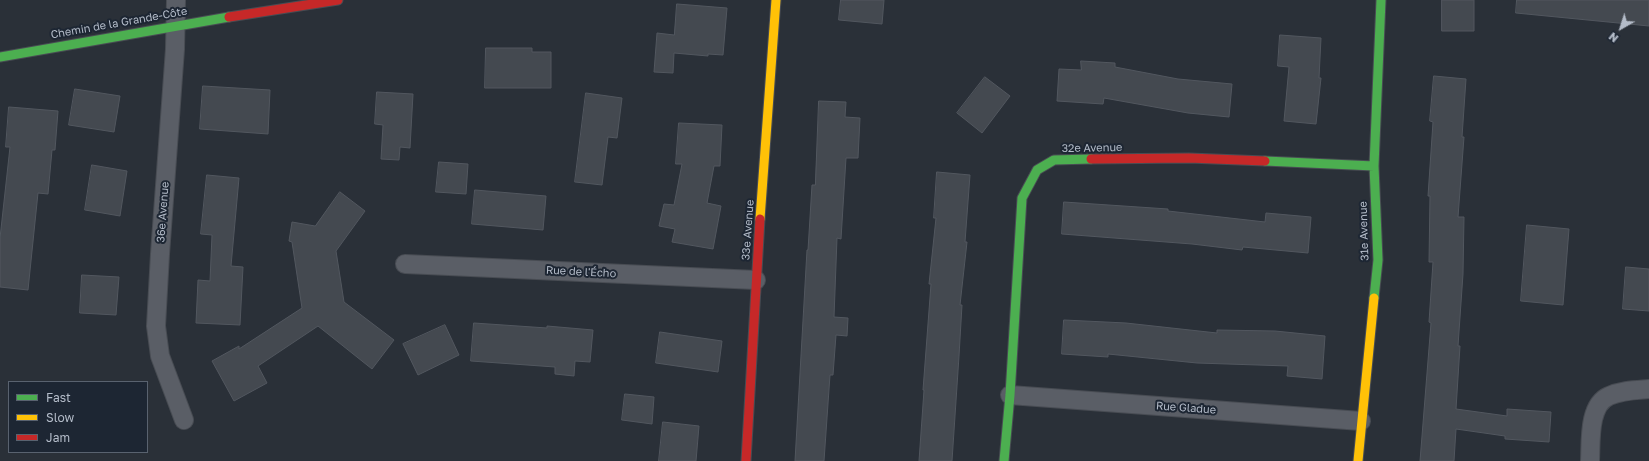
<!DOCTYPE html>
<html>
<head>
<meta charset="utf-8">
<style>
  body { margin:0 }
  #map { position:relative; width:1649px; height:461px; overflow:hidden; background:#2a3038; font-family:"Golos Text",sans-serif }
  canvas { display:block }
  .legend { position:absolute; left:8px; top:381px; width:140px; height:72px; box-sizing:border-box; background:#1d2633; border:1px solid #59626f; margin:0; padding:5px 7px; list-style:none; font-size:12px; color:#b4bcc9 }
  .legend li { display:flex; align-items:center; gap:8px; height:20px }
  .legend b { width:20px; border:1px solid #59626f }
  .north { position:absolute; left:1601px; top:8px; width:40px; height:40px; -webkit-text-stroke:3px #1d2633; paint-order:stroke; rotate:219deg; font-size:11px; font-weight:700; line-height:16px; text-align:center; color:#b4bcc9 }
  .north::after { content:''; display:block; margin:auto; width:14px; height:18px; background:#b4bcc9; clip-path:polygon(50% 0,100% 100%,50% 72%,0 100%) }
</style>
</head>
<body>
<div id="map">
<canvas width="1649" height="461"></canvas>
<ul class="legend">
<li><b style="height:5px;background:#4caf50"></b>Fast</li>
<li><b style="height:5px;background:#ffc107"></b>Slow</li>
<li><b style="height:5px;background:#c62828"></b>Jam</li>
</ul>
<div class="north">N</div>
</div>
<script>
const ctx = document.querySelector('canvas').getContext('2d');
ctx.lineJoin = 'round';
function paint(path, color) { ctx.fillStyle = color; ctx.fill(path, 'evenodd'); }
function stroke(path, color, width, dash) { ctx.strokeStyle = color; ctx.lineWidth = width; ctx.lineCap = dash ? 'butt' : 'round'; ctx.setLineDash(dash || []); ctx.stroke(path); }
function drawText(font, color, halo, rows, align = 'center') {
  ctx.font = font + ' "Golos Text",sans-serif'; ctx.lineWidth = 4; ctx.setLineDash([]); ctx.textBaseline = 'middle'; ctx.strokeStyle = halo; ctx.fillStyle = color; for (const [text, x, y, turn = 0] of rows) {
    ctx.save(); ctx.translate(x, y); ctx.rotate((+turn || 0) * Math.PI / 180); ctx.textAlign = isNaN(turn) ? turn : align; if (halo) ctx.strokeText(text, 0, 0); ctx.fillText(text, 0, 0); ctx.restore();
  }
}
const building = new Path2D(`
  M 841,0 L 884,0 L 882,24 L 839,20 Z
  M 1442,0 L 1474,0 L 1474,31 L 1442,31 Z
  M 1517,0 L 1649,0 L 1649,26 L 1516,13 Z
  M 677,4 L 727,8 L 723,55 L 708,54 L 708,56 L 674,53 L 673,73 L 654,72 L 657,33 L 674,35 Z
  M 1280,35 L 1321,38 L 1319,78 L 1321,78 L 1316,124 L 1284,121 L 1289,67 L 1278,66 Z
  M 486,48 L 532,48 L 532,52 L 551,52 L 551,88 L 485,88 Z
  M 1081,61 L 1115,63 L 1115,67 L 1178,79 L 1232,84 L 1229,117 L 1188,113 L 1104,98 L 1103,104 L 1057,101 L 1059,69 L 1081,70 Z
  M 1434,76 L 1466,79 L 1462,137 L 1464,137 L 1458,217 L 1464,217 L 1463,274 L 1458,346 L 1460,346 L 1456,409 L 1507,416 L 1507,409 L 1551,412 L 1549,442 L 1505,439 L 1505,436 L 1456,429 L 1454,461 L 1420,461 L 1431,323 L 1429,322 L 1433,262 L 1429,262 L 1430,196 L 1428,196 L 1433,122 L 1430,121 Z
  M 985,77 L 1010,96 L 982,133 L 957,113 Z
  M 203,86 L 270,90 L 268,134 L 200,129 Z
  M 75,89 L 120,96 L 114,132 L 69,125 Z
  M 377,92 L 413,94 L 410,148 L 400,147 L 399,160 L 381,159 L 383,125 L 375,124 Z
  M 586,93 L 622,98 L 617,138 L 608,137 L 602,185 L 575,182 Z
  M 819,101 L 846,102 L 845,117 L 860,118 L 858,158 L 846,158 L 841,239 L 837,238 L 834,317 L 848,318 L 847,336 L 836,335 L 833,375 L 830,375 L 824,461 L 795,461 L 807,250 L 808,250 L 812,185 L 815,185 Z
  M 9,107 L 58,111 L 55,150 L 52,150 L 48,194 L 38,193 L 28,290 L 0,287 L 0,238 L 10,147 L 6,147 Z
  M 679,123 L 722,125 L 720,166 L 714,166 L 707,203 L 721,206 L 713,249 L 672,242 L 675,229 L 659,226 L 664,204 L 674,205 L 682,164 L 676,164 Z
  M 439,162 L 468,164 L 466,194 L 436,192 Z
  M 92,165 L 127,171 L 120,216 L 85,210 Z
  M 937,172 L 970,175 L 965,242 L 967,242 L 960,305 L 962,305 L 959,356 L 952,461 L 919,461 L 924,390 L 923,390 L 931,284 L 929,284 L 936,218 L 934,218 Z
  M 207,175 L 239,178 L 231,266 L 243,267 L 240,325 L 196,323 L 198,280 L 210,281 L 212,235 L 201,234 Z
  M 475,190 L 546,196 L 543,230 L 472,224 Z
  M 340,192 L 365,211 L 336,251 L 344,302 L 394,340 L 372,369 L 318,326 L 258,366 L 267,383 L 234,401 L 212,361 L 239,346 L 239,349 L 302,308 L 292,242 L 289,241 L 292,222 L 315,226 Z
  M 1064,202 L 1168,209 L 1168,211 L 1265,222 L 1266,213 L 1311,217 L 1308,253 L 1243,247 L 1242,250 L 1192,244 L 1062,234 Z
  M 1527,225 L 1569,229 L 1563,305 L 1521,301 Z
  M 1626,267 L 1649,269 L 1649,311 L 1623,309 Z
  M 82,275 L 119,277 L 116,315 L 80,313 Z
  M 1064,320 L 1126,323 L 1217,333 L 1217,330 L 1275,331 L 1325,336 L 1322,379 L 1287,376 L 1288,366 L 1197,363 L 1108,354 L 1108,357 L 1062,354 Z
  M 474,323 L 547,328 L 547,326 L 593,330 L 590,362 L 575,361 L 574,376 L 555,374 L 555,367 L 471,361 Z
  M 445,325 L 459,355 L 418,375 L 403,344 Z
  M 660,332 L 722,341 L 718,372 L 656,363 Z
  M 625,394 L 654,397 L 652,424 L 622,420 Z
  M 663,422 L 699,426 L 696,461 L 659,461 Z`);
paint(building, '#444950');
stroke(building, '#52575f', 1);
const street = new Path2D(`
  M 176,0 L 175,49 L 160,254 L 156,326 L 160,356 L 184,420
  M 405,264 L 756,280
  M 1010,395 L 1361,421
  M 1590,461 C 1591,442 1588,405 1609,396 C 1622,390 1636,390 1649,389`);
const fast = new Path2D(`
  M 0,57 L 229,17
  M 1265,161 L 1374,166
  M 1374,298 L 1378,260 L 1374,166 L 1381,0
  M 1004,461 L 1010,395 L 1022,198 L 1037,170 L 1054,160 L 1091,159`);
const slow = new Path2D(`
  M 760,219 L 776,0
  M 1358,461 L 1374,298`);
const jam = new Path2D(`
  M 229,17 L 338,0
  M 1091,159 L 1189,158 L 1265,161
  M 746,461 L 760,219`);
stroke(street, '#484c53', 20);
stroke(fast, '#484c53', 11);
stroke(slow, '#484c53', 11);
stroke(jam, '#484c53', 11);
stroke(street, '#5a5e66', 18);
stroke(fast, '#4caf50', 9);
stroke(slow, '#ffc107', 9);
stroke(jam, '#c62828', 9);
drawText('11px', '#b4bcc9', '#1d2633', [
  ["Chemin de la Grande-Côte",119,23,-10],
  ["32e Avenue",1092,148,-1],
  ["36e Avenue",163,212,-86],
  ["33e Avenue",748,230,-86],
  ["31e Avenue",1364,231,-92],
  ["Rue de l'Écho",581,272,3],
  ["Rue Gladue",1186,408,4]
]);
</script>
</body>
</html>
